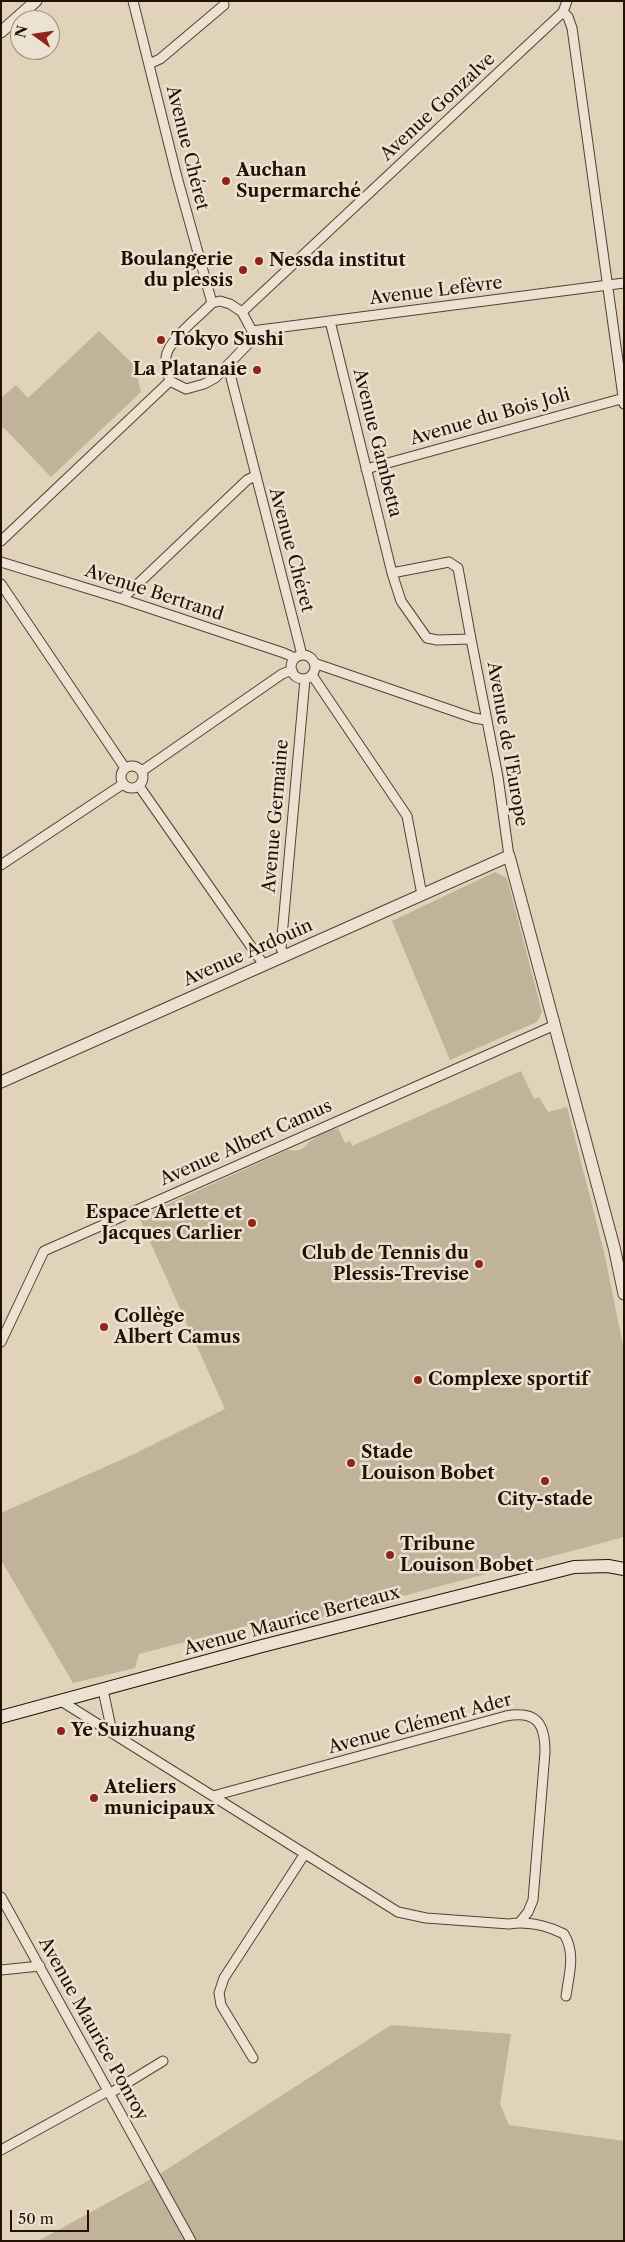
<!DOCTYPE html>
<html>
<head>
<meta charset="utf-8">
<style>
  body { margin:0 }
  #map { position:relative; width:625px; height:2242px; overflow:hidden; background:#e1d3b9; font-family:"Libre Caslon Text",serif }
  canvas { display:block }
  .frame { position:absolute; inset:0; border:2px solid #251104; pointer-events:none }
  .north { position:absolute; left:10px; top:10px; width:50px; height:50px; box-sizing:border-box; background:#ece2d2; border:1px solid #9c8e80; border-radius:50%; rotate:284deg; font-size:14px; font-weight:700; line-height:20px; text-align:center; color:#251104 }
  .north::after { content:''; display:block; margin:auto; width:18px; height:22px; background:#8f2418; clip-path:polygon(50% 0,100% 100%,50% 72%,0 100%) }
  .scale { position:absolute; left:10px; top:2210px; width:79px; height:22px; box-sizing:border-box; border:2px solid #251104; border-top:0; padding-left:6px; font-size:15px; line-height:18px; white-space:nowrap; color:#251104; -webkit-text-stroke:4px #ece2d2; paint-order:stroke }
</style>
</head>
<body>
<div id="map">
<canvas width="625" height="2242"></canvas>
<div class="frame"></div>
<div class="north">N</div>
<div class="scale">50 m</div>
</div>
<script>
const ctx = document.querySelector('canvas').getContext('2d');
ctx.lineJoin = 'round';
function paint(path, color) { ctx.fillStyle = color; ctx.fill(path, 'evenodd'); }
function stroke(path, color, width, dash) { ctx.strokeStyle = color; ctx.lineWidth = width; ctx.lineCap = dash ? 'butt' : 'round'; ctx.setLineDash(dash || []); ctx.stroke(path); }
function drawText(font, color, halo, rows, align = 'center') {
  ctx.font = font + ' "Libre Caslon Text",serif'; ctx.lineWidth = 5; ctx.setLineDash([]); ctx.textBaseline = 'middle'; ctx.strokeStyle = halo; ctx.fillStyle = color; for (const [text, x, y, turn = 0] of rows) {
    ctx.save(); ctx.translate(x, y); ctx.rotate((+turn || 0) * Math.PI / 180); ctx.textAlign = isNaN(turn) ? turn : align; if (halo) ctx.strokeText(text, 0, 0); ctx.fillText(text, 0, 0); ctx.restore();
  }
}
paint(new Path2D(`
  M 99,331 L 135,366 L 141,392 L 51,477 L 4,428 L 1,428 L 1,398 L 16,385 L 28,398 Z
  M 495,872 L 507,878 L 542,1012 L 537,1022 L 450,1060 L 392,921 Z
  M 521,1071 L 534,1099 L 539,1097 L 548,1112 L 567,1107 L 604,1252 L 624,1350 L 624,1537 L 261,1634 L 250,1625 L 139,1654 L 135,1668 L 73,1683 L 1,1560 L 1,1513 L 132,1455 L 225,1409 L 139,1217 L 288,1150 C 302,1153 303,1147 312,1140 C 318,1134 330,1131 338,1128 L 345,1143 L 350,1141 L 352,1146 Z
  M 391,2025 L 511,2034 L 500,2104 L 509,2125 L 624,2141 L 624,2241 L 38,2241 L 155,2177 Z`), '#c1b29a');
const minor = new Path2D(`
  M 133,1 L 177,177 L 212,303
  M 563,12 L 568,17 L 572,28 L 624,404
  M 149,64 L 160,59 L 224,5
  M 220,301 L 230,304 L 242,312 L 252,331 L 251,341 L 215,378 L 204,384 L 186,389 L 170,381 C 167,373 165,366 166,357 C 168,340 200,316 212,303 Z
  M 242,312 L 563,12 L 567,1
  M 330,321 L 392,573 L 401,601 L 427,638 L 437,640 L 471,639 L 458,568 L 449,562 L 392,573
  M 252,331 L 624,283
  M 228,366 L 302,655
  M 366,469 L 624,398
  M 1,541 L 170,381
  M 1,562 L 122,599 L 284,653 L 295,658
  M 1,584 L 125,768
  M 122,599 L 247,480 L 255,476
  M 471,639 L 498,777 L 509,856
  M291 667a12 12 0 1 1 24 0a12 12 0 1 1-24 0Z
  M 314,663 L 474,718 L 486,720
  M 312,675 L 407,816 L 422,895
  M121 777a11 11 0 1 1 22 0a11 11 0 1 1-22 0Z
  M 142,771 L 282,674 L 292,670
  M 139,786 L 264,965
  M 1,865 L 123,784
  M 284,956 L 281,948 L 305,679
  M 1,1342 L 44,1251 L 555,1025
  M 103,1690 L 112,1732
  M 61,1701 L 398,1912 L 426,1918 L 509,1924 C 528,1921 546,1925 564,1934 C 576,1954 569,1974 566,1996
  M 213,1796 L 506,1716 C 537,1710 545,1724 545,1752 L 533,1900 L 528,1912 L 520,1922
  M 1,1897 L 191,2241
  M 1,1970 L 40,1966
  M 253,2058 L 221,2005 L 219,1993 L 224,1978 L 304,1855
  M 109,2094 L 163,2061
  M 1,2150 L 108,2091`);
const tertiary = new Path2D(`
  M 1,32 L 36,1
  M 1,1082 L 509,856 L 614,1247 L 624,1294`);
const secondary = new Path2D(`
  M 1,1717 L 262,1646 L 574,1567 L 608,1566 L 624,1569`);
stroke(minor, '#544231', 11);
stroke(tertiary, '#544231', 13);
stroke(secondary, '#251104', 14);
stroke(minor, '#ece2d2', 9);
stroke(tertiary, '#ece2d2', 11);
stroke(secondary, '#ece2d2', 12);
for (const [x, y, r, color] of [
  [226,181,5,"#8f2418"],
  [259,261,5,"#8f2418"],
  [243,270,5,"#8f2418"],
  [161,340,5,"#8f2418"],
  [257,370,5,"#8f2418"],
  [252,1223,5,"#8f2418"],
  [479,1264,5,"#8f2418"],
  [104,1327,5,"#8f2418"],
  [418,1380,5,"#8f2418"],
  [351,1463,5,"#8f2418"],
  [545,1481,5,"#8f2418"],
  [390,1555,5,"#8f2418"],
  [61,1731,5,"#8f2418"],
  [94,1798,5,"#8f2418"]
]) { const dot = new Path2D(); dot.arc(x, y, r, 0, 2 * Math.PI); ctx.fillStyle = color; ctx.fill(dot); stroke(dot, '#ece2d2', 2); }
drawText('18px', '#251104', '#ece2d2', [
  ["Avenue Gonzalve",438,107,-43],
  ["Avenue Chéret",187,148,76],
  ["Avenue Lefèvre",436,291,-7],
  ["Avenue du Bois Joli",490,417,-16],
  ["Avenue Gambetta",377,443,76],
  ["Avenue Chéret",291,550,75],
  ["Avenue Bertrand",154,593,18],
  ["Avenue de l'Europe",507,744,80],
  ["Avenue Germaine",276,816,-85],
  ["Avenue Ardouin",248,953,-24],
  ["Avenue Albert Camus",246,1143,-24],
  ["Avenue Maurice Berteaux",292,1621,-15],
  ["Avenue Clément Ader",420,1724,-15],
  ["Avenue Maurice Ponroy",93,2029,61]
]);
drawText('bold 18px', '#251104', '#ece2d2', [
  ["Auchan",236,171],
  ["Supermarché",236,192],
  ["Boulangerie",233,260,"right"],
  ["du plessis",233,281,"right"],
  ["Nessda institut",269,261],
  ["Tokyo Sushi",171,340],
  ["La Platanaie",247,370,"right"],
  ["Espace Arlette et",242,1213,"right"],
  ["Jacques Carlier",242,1234,"right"],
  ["Club de Tennis du",469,1254,"right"],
  ["Plessis-Trevise",469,1275,"right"],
  ["Collège",114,1317],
  ["Albert Camus",114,1338],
  ["Complexe sportif",428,1380],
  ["Stade",361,1453],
  ["Louison Bobet",361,1474],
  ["City-stade",545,1500,"center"],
  ["Tribune",400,1545],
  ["Louison Bobet",400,1566],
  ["Ye Suizhuang",71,1731],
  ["Ateliers",104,1788],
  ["municipaux",104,1809]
], 'left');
</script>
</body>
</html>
